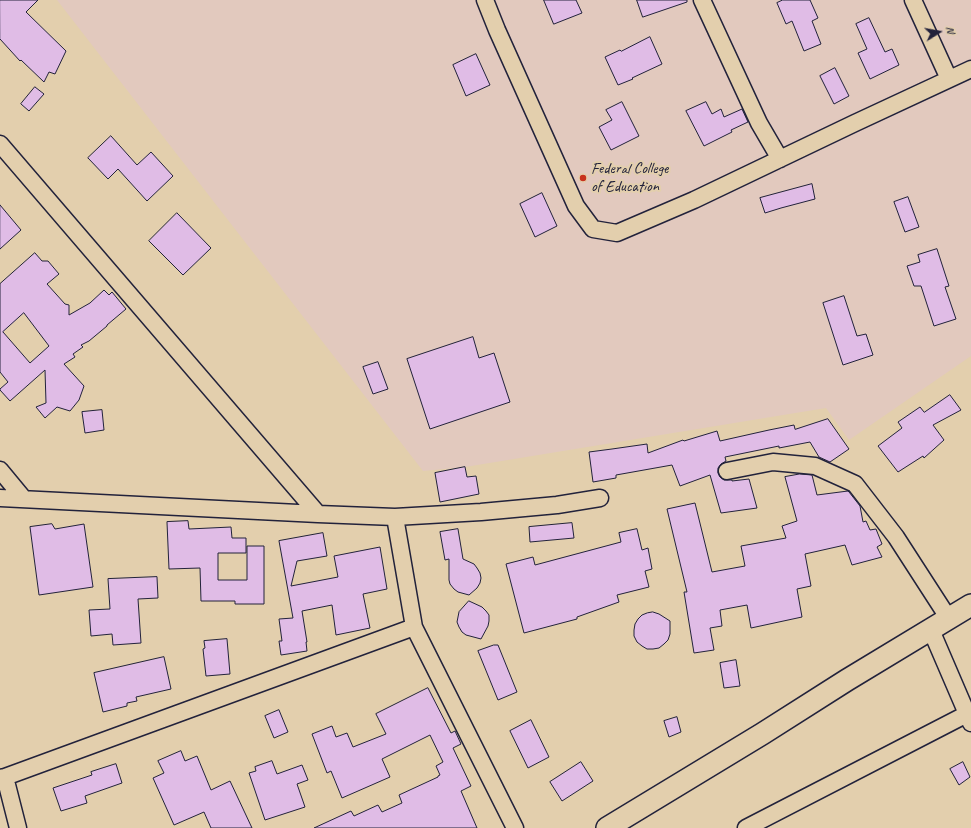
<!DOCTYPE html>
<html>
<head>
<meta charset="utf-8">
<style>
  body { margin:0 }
  #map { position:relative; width:971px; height:828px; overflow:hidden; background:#e3cfad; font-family:Caveat,sans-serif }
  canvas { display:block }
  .north { position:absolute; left:919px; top:12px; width:40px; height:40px; -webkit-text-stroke:3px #e3cfad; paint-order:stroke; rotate:79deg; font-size:11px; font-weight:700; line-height:16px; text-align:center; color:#22223b }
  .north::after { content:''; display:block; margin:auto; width:14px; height:18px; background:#22223b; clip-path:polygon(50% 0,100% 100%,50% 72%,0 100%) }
</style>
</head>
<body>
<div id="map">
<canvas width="971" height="828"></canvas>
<div class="north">N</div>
</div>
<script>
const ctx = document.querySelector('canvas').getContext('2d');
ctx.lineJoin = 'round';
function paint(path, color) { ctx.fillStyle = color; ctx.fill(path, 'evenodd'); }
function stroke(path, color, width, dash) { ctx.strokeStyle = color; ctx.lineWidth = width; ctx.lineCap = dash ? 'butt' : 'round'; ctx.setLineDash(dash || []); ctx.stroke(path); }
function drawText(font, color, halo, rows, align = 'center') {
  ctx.font = font + ' Caveat,sans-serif'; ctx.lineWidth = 4; ctx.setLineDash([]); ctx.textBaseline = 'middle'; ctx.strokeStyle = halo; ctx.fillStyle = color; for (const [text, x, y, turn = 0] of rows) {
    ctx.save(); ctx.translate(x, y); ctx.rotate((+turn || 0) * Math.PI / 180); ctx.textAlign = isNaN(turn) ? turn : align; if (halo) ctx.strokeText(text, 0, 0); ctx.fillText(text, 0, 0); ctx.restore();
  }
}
paint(new Path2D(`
  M 57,0 L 971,0 L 971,356 L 849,440 L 826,408 L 465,467 L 423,471 Z`), '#e2c9be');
const building = new Path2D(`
  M 0,0 L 38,0 L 26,12 L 66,51 L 55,74 L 49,72 L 44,82 L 21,60 L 20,61 L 0,39 Z
  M 544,0 L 576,0 L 582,13 L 554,24 Z
  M 637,0 L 687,0 L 687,2 L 643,17 Z
  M 783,0 L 810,0 L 818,18 L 812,21 L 821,44 L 804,51 L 792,21 L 786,24 L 777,3 Z
  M 869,18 L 885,52 L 892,49 L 899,65 L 870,79 L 858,53 L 867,49 L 856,24 Z
  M 650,37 L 662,64 L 632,78 L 633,79 L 618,85 L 605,57 L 620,50 L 621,51 Z
  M 476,54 L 490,85 L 466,96 L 453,65 Z
  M 835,68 L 849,96 L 834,104 L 820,76 Z
  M 35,87 L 44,94 L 29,111 L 21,104 Z
  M 622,102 L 639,136 L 611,150 L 599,127 L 612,120 L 606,110 Z
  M 706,102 L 712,114 L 721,109 L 724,117 L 742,109 L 748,122 L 731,130 L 732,132 L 704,146 L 686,111 Z
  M 111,136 L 137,165 L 151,152 L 173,176 L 147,201 L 118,169 L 108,179 L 88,158 Z
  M 812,184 L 815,199 L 781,208 L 765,213 L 760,198 Z
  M 542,193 L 557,226 L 535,237 L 520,204 Z
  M 908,197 L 919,227 L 905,232 L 894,202 Z
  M 0,205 L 21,230 L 0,249 Z
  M 177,213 L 211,248 L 183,275 L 149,241 Z
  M 937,249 L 949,286 L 945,287 L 956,319 L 934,326 L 921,286 L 914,286 L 907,266 L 920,262 L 918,255 Z
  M 35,253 L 42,261 L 48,261 L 59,274 L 47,284 L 65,304 L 69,305 L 69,315 L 90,303 L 104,290 L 109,295 L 112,292 L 126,309 L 107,325 L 107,326 L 89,341 L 81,345 L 83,347 L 73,354 L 75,357 L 64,364 L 84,386 L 79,400 L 70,411 L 57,407 L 45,418 L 36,407 L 46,403 L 45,370 L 10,401 L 0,390 L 0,389 L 8,382 L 0,372 L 0,284 ZM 24,313 L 49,346 L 30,363 L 3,332 Z
  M 844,296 L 857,336 L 866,334 L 873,355 L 843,365 L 823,303 Z
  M 473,337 L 479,358 L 494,353 L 510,402 L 430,429 L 407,359 Z
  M 378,362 L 388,389 L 373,394 L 363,367 Z
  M 950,395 L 961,410 L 933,425 L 944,440 L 924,458 L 923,456 L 898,472 L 878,446 L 902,428 L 898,422 L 920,407 L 924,412 Z
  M 102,410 L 104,430 L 85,433 L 82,412 Z
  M 828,419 L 849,449 L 830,462 L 819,457 L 810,442 L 779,448 L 779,446 L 725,457 L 726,461 L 721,464 L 718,468 L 718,473 L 720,477 L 724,480 L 732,480 L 732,481 L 749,479 L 757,508 L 721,513 L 710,475 L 680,486 L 672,465 L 616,475 L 616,478 L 593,482 L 589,452 L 612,449 L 647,444 L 648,453 L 683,440 L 684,441 L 717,431 L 720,441 L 769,430 L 794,425 L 795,429 Z
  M 465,467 L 467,477 L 476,476 L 479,494 L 440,502 L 435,473 Z
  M 800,474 L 812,475 L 817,495 L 848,491 L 849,492 L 860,506 L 863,522 L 866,521 L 870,530 L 876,529 L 882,544 L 877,547 L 882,557 L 852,565 L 845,545 L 805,554 L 811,586 L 797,589 L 802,617 L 751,628 L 747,605 L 720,610 L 722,626 L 710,628 L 714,650 L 694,653 L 684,592 L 687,592 L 667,509 L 695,503 L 712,572 L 745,566 L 741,546 L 786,538 L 782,526 L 797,521 L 785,477 Z
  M 188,521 L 189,529 L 231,527 L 232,538 L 246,538 L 246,553 L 218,553 L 218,580 L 247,580 L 247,546 L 264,546 L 264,604 L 235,604 L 235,601 L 201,601 L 200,568 L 169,569 L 167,522 Z
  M 572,523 L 574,538 L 530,542 L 529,527 Z
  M 52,524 L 55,529 L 84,524 L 93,587 L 39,595 L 30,527 Z
  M 458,529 L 463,559 L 474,564 L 477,568 L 480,573 L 481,578 L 480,583 L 477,588 L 469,595 L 458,592 L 454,589 L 450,584 L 449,580 L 449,559 L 445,560 L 440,532 Z
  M 637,529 L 642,550 L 648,548 L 652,569 L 645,571 L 649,587 L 617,595 L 619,602 L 577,617 L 577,619 L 524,633 L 506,564 L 533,557 L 535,565 L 621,542 L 619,533 Z
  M 323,533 L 327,556 L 297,561 L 291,586 L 338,577 L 334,556 L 380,547 L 387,589 L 363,594 L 370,628 L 336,635 L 332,605 L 302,611 L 307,642 L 306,642 L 307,651 L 281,655 L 279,641 L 282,641 L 279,619 L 293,618 L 279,541 Z
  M 157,577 L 158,598 L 138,599 L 141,643 L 113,645 L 112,634 L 91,636 L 89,610 L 110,609 L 108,579 Z
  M 469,601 L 482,607 L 486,611 L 489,615 L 489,621 L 488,626 L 481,639 L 466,635 L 462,632 L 459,627 L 457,622 L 459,612 Z
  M 653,612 L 659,614 L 670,621 L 670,634 L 668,640 L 664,644 L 659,648 L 653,649 L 647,649 L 642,646 L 637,642 L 634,636 L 634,630 L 635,624 L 638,619 L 642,615 L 647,613 Z
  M 227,639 L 230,674 L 206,676 L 203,649 L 205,648 L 204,641 Z
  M 494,645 L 498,645 L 517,692 L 498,700 L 478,651 Z
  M 164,657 L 171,689 L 136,697 L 137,701 L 127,703 L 127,706 L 103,712 L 94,673 Z
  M 736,660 L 740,686 L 724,688 L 720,663 Z
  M 428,688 L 451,733 L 455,731 L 461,744 L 453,748 L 471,786 L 461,791 L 477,828 L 314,828 L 351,811 L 354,816 L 378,805 L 382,812 L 402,803 L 399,795 L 438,777 L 438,776 L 440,775 L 436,766 L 443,762 L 430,735 L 382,759 L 390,777 L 342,798 L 331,771 L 327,773 L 312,734 L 332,726 L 336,737 L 347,733 L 353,747 L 386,734 L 376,714 Z
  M 279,710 L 288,732 L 274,738 L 265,716 Z
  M 677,717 L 681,732 L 669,737 L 664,721 Z
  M 531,720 L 549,757 L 528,768 L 510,731 Z
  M 181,751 L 185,761 L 197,756 L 211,790 L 230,781 L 252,828 L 211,828 L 204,812 L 174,825 L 153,778 L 164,773 L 158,761 Z
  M 272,761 L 277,774 L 302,765 L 308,780 L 297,784 L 305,807 L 265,820 L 249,773 L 256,771 L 255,767 Z
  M 581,762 L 593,781 L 562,801 L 550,782 Z
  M 963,762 L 970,777 L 959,785 L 950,769 Z
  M 116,764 L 122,783 L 85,796 L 87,803 L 61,811 L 53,788 L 92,775 L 91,772 Z`);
paint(building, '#e0bce6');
stroke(building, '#22223b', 1);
const minor = new Path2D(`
  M 485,0 L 497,30 L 576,206 L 593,229 L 617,233 L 694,200 L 855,123 L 971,69
  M 702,0 L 759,123 L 780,159
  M 913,0 L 949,79
  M 0,144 L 318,514
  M 0,470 L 24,499
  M 727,471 L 773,462 L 815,466 L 855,484 L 896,537 L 949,619
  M 0,498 L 318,514 L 395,517 L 414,627 L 515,828
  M 395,517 L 481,512 L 557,505 L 600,498
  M 931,630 L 971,723
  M 5,777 L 18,828
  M 0,778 L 5,777 L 414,627
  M 746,828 L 967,714`);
const major = new Path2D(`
  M 607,828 L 762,734 L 847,680 L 971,605`);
stroke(minor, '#22223b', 19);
stroke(major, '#22223b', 24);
stroke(minor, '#e3cfad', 16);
stroke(major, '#e3cfad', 21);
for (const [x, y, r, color] of [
  [583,178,4,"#c8321e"]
]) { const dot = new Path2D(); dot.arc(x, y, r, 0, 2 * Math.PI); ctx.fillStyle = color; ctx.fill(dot); stroke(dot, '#e3cfad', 1.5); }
drawText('16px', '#22223b', '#e3cfad', [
  ["Federal College",591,169],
  ["of Education",591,187]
], 'left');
</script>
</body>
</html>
